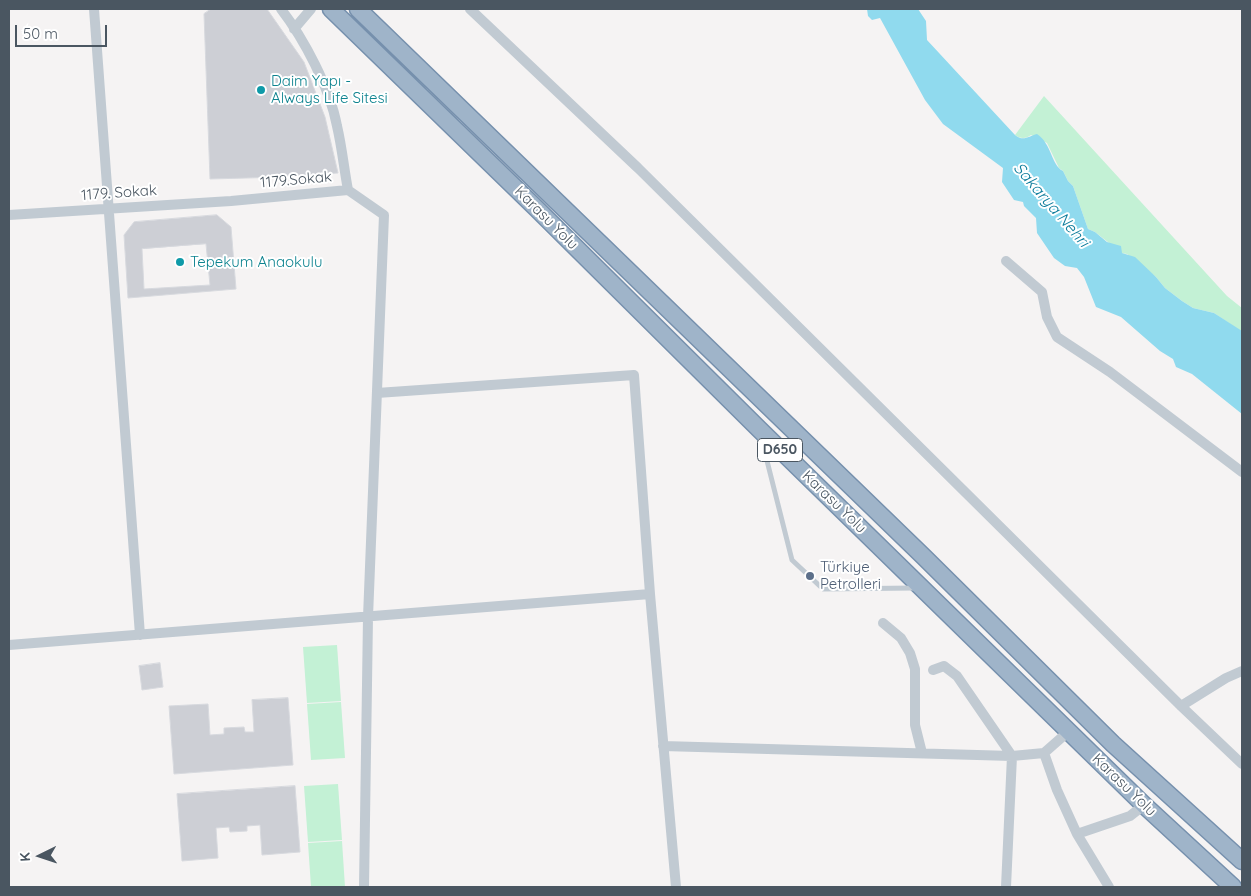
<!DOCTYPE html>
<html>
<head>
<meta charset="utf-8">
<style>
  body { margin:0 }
  #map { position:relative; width:1251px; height:896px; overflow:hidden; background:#f5f3f3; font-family:Quicksand,sans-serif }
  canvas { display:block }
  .frame { position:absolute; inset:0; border:10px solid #4a5661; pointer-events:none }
  .north { position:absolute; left:15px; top:831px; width:50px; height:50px; -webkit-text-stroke:4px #fff; paint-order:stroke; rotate:266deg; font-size:14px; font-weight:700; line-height:20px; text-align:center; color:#4a5661 }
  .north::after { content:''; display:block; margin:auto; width:18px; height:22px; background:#4a5661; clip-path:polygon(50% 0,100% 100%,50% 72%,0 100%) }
  .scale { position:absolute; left:15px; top:25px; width:92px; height:22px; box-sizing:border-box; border:2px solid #4a5661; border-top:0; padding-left:6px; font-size:15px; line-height:18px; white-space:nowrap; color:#4a5661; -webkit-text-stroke:4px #fff; paint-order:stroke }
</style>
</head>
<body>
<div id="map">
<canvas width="1251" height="896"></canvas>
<div class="frame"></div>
<div class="north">K</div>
<div class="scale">50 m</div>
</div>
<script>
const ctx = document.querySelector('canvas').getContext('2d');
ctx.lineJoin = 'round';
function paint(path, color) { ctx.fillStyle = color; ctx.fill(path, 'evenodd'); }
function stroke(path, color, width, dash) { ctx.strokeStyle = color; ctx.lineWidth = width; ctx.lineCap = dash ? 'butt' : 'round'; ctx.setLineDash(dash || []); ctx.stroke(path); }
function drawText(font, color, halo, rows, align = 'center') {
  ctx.font = font + ' Quicksand,sans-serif'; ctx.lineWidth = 4; ctx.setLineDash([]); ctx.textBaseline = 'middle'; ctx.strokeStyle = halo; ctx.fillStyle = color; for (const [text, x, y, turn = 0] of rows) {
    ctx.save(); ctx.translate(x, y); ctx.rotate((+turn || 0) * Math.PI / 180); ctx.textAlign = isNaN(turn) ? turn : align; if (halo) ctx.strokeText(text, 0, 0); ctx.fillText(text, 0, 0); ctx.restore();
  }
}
paint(new Path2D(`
  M 1044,96 L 1227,296 L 1242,308 L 1242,332 L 1214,313 L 1193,308 L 1182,301 L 1165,288 L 1156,277 L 1127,254 L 1122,253 L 1095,232 L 1088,229 L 1073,186 L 1068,181 L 1063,171 L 1059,168 L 1047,143 L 1031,135 C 1026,139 1020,139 1015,135 Z
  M 337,645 L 341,701 L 307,703 L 303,647 Z
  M 341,702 L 345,758 L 311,760 L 307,704 Z
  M 338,784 L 342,840 L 308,842 L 304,786 Z
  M 342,841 L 345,887 L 311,887 L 308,843 Z`), '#c3f1d5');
paint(new Path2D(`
  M 867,9 L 918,9 L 926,21 L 927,40 L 1015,135 C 1023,142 1029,136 1037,134 C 1052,144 1051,165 1063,171 L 1068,181 L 1073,186 L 1088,229 L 1095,232 L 1107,242 L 1121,246 L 1122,253 L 1135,257 L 1156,277 L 1165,288 L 1182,301 L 1193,308 L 1214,313 L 1242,331 L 1242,414 L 1192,374 L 1176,367 L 1173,359 L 1160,351 L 1121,317 L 1096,307 L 1084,277 L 1077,268 L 1065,266 L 1054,258 L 1037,233 L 1036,218 L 1024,206 L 1023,202 L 1014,200 L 1002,182 L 1003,168 L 943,124 L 925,100 L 880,18 L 872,20 L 868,16 Z`), '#90daee');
const building = new Path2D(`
  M 211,9 L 267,9 L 304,62 L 325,117 L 338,173 L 283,177 L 210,179 L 204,14 Z
  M 217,215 L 231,227 L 236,289 L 128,298 L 124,235 L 134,222 Z
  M 206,244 L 210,285 L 144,289 L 142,249 Z
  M 160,663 L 163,687 L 142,690 L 139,666 Z
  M 288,698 L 293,765 L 174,774 L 169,706 L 208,704 L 210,735 L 224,734 L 224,728 L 244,727 L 245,732 L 254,732 L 252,700 Z
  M 295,786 L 300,852 L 262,855 L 260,825 L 247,826 L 247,831 L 230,832 L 229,827 L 216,828 L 218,858 L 182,861 L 177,794 Z`);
paint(building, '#cdcfd5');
stroke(building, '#d7d9de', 1);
const trunk = new Path2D(`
  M 331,9 L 537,209 L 759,429 L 1144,805 L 1233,887
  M 358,9 L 924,557 L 1113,744 L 1242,861`);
stroke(trunk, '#7690ad', 19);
stroke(new Path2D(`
  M 761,437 L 792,560 L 823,589 L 915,588`), '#c1cad2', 5);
stroke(new Path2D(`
  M 94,9 L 140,635
  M 470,9 L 638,168 L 1181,706 L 1242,764
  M 294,29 L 311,9
  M 348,190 L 384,215 L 368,617 L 364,887
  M 9,215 L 231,201 L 348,190 C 344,169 342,147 337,126 C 330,88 304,39 281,9
  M 1006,261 L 1042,292 L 1047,317 L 1057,337 L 1110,372 L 1242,472
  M 377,393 L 634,375 L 650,594 L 676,887
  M 883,623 L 901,638 L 910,653 L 915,669 L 915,725 L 922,753
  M 9,645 L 650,594
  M 933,670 L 944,666 L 957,676 L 1012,756 L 1006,887
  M 1181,706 L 1226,678 L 1242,671
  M 663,746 L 1012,756 L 1044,753 L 1069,731
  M 1044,753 L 1057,790 L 1077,834 L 1109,887
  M 1077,834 L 1130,816 L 1144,805`), '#c1cad2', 10);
stroke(trunk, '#9fb4c9', 16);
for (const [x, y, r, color] of [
  [261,90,5,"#0f9aa8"],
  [180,262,5,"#0f9aa8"],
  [810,576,5,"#5c6f8a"]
]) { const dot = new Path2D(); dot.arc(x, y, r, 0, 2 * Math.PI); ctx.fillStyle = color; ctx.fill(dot); stroke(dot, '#fff', 2); }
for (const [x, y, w] of [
  [780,450,45]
]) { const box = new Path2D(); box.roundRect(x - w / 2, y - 11.5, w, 23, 4); ctx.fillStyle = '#fff'; ctx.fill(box); stroke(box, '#4a5661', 1); }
drawText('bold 14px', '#4a5661', null, [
  ["D650",780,450]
]);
drawText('15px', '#0d838f', '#fff', [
  ["Daim Yapı -",271,81],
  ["Always Life Sitesi",271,98],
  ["Tepekum Anaokulu",190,262]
], 'left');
drawText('15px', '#4a5661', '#fff', [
  ["1179.Sokak",296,180,-5],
  ["1179. Sokak",119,193,-4],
  ["Karasu Yolu",546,218,45],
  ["Karasu Yolu",834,502,44],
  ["Karasu Yolu",1124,785,44]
]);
drawText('15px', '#4e5e75', '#fff', [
  ["Türkiye",820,567],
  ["Petrolleri",820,584]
], 'left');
drawText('italic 16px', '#0c7c9b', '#fff', [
  ["Sakarya Nehri",1051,205,49]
]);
</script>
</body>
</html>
